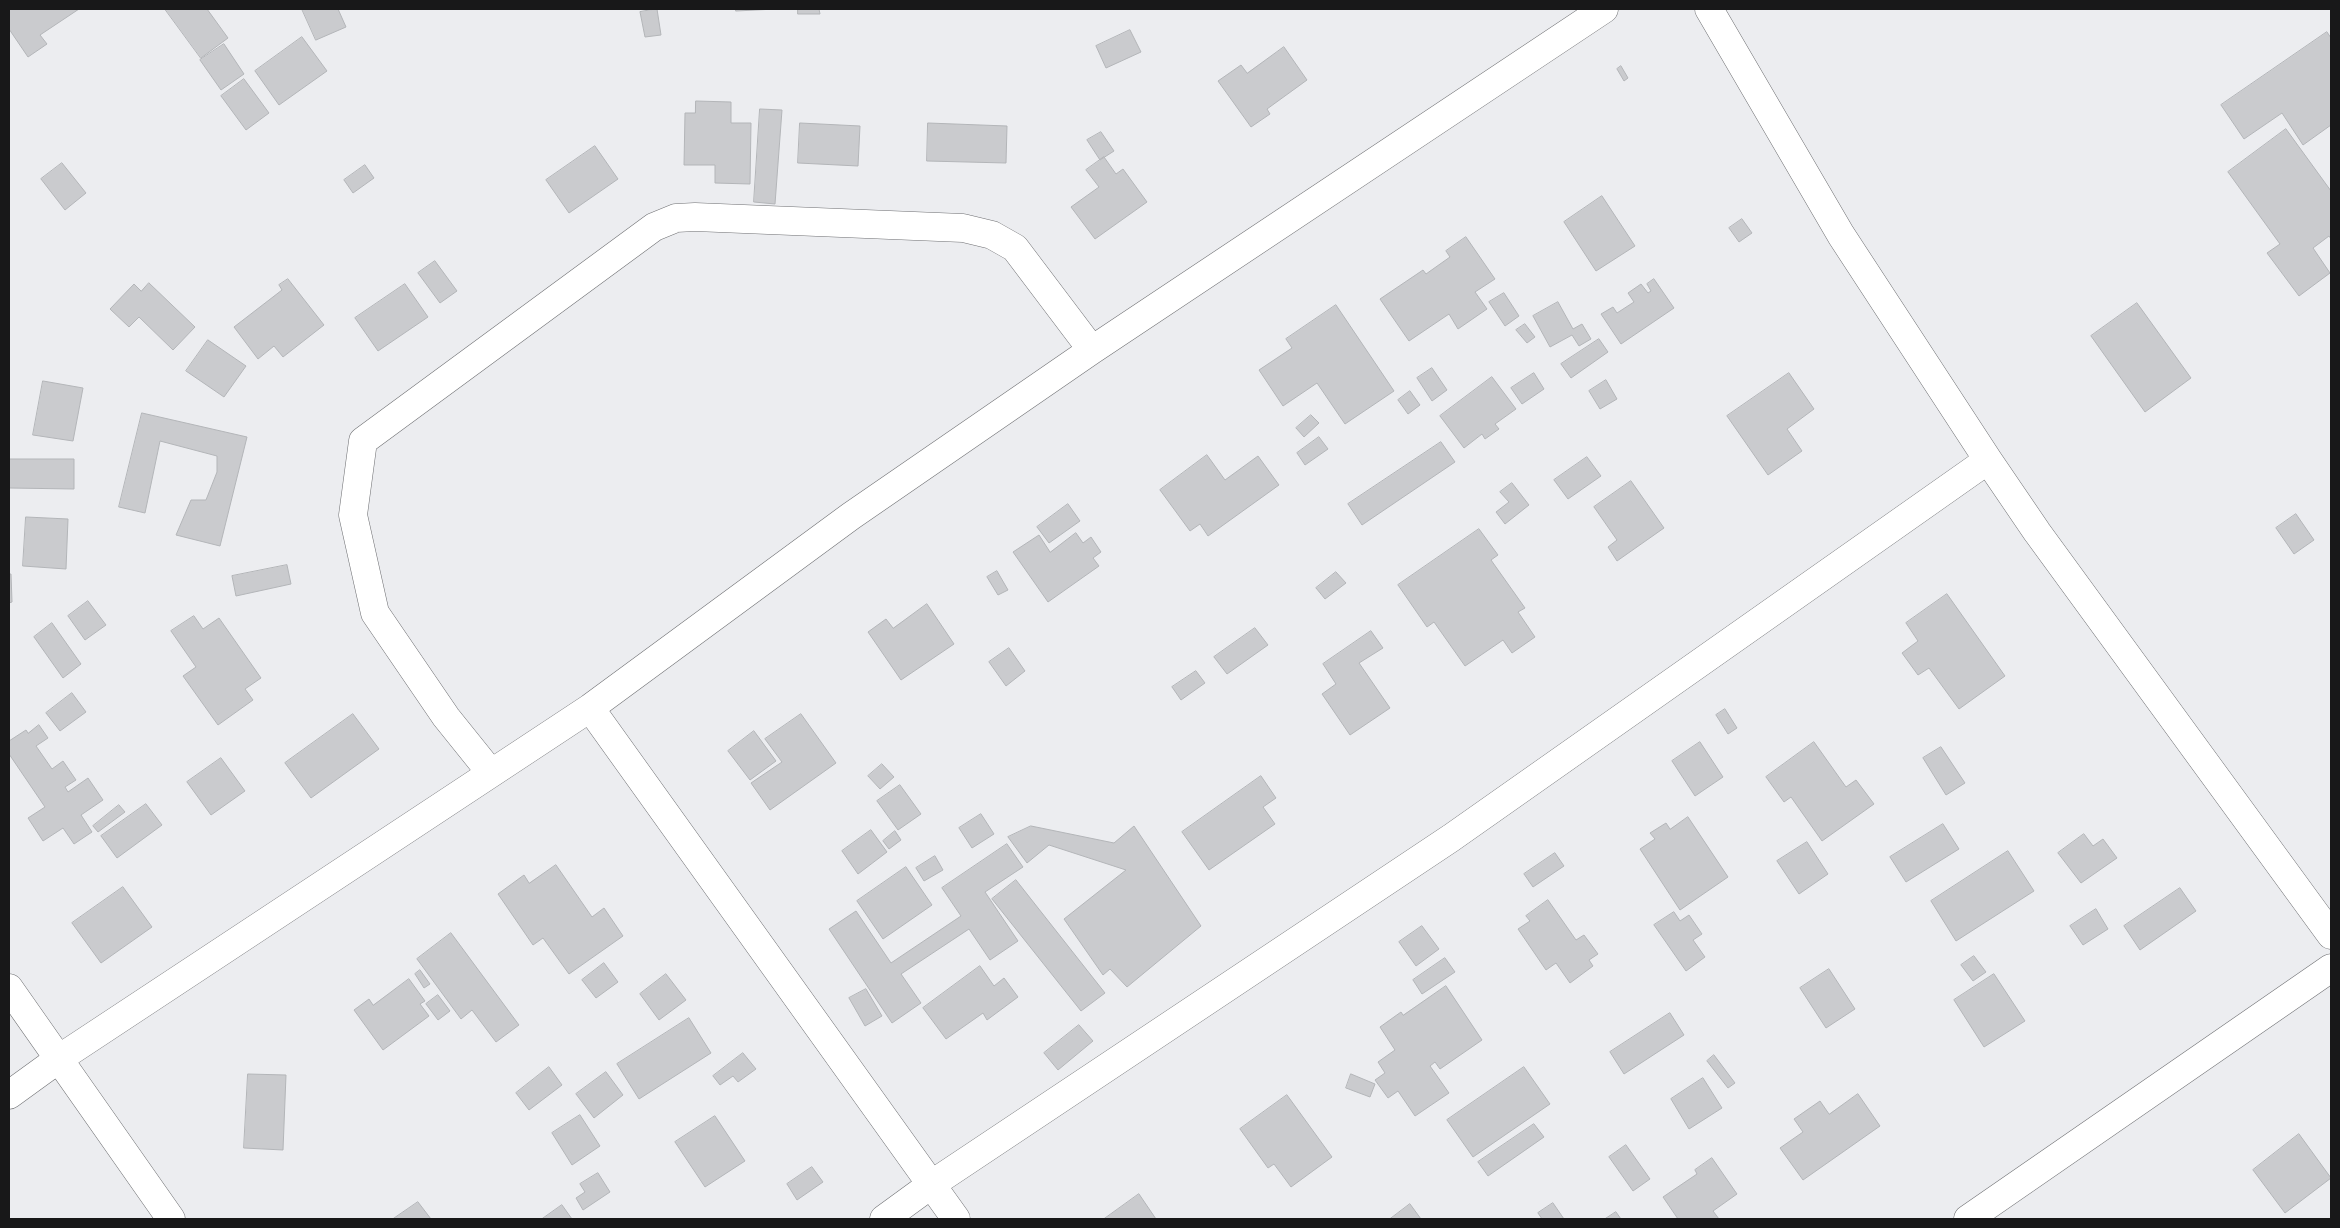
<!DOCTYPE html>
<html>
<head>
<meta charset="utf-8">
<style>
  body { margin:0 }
  #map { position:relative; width:2340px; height:1228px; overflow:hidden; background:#ecedf0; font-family:Manrope,sans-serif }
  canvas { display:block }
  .frame { position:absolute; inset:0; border:10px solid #181819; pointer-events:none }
</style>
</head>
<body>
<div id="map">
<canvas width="2340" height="1228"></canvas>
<div class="frame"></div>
</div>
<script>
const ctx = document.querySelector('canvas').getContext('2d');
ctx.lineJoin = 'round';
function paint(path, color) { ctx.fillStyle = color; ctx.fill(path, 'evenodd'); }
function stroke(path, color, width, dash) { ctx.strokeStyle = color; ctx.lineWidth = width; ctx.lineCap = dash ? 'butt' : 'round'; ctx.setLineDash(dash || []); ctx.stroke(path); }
const building = new Path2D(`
  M 9,9 L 79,9 L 40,35 L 47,44 L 28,57 L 9,29 Z
  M 165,9 L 207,9 L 228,38 L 201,58 Z
  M 302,9 L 338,9 L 346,27 L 316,40 Z
  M 657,9 L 661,35 L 645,37 L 640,12 Z
  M 736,9 L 776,9 L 736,11 Z
  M 798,9 L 819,9 L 820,14 L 798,14 Z
  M 1130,30 L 1141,52 L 1106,68 L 1096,46 Z
  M 2327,32 L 2331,38 L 2331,125 L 2303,145 L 2282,113 L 2244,139 L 2221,105 Z
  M 302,37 L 327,71 L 279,105 L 255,71 Z
  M 224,44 L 244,74 L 221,90 L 200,60 Z
  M 1284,47 L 1307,80 L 1267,109 L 1270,114 L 1251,127 L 1218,81 L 1241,65 L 1247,73 Z
  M 1621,66 L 1628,78 L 1624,81 L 1617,69 Z
  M 244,79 L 269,113 L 246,130 L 221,96 Z
  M 696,101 L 731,102 L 731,123 L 751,123 L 750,184 L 715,183 L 715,165 L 684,165 L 685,113 L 695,113 Z
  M 760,109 L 782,110 L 775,204 L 754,202 Z
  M 800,123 L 860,126 L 858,166 L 798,163 Z
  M 928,123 L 1007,126 L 1006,163 L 927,161 Z
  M 2286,129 L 2331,191 L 2331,239 L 2329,236 L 2313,248 L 2330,273 L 2299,296 L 2267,253 L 2280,244 L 2228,172 Z
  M 1101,132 L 1114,151 L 1100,160 L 1087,140 Z
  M 595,146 L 618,179 L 569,213 L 546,180 Z
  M 1104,157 L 1116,174 L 1123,169 L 1147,202 L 1095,239 L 1071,207 L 1099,187 L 1086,170 Z
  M 62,163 L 86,193 L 65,210 L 41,179 Z
  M 365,165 L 374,178 L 353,193 L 344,180 Z
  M 1602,196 L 1635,246 L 1596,271 L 1564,222 Z
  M 1742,219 L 1752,233 L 1739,242 L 1729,228 Z
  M 1466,237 L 1495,279 L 1475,292 L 1487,309 L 1458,329 L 1449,314 L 1409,341 L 1380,299 L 1423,270 L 1426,274 L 1450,257 L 1446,251 Z
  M 435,261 L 457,291 L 440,303 L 418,273 Z
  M 288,279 L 324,325 L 283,357 L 274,346 L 258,359 L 234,327 L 282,290 L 279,285 Z
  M 1654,279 L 1674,308 L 1621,344 L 1601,314 L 1613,307 L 1617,313 L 1634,302 L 1628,293 L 1641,284 L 1648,293 L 1651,291 L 1647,284 Z
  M 149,283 L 195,327 L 173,350 L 139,317 L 129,327 L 110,309 L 134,284 L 141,291 Z
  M 405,284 L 428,317 L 378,351 L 355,318 Z
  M 1504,293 L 1519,316 L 1505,326 L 1489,302 Z
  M 1558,302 L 1573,329 L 1582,324 L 1591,339 L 1579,346 L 1572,335 L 1550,347 L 1533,316 Z
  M 2137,303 L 2191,378 L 2145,412 L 2091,336 Z
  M 1336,305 L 1394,391 L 1345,424 L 1317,383 L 1283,406 L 1259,370 L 1292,348 L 1286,339 Z
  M 1525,324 L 1535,337 L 1527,343 L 1516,330 Z
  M 1599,339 L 1608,352 L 1571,378 L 1561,364 Z
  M 208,340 L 246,366 L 224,397 L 186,371 Z
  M 1432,368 L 1447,390 L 1432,401 L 1417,378 Z
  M 1534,373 L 1544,389 L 1522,404 L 1511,388 Z
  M 1789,373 L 1814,409 L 1787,429 L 1802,451 L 1768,475 L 1727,416 Z
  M 1492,377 L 1516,409 L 1495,424 L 1499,429 L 1485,439 L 1482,434 L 1464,448 L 1440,416 Z
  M 1606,380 L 1617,399 L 1600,409 L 1589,391 Z
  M 43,381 L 83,388 L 73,441 L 33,435 Z
  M 1410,391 L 1420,405 L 1408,414 L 1398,400 Z
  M 142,413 L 247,437 L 220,546 L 176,535 L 191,500 L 206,500 L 217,472 L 217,456 L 160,441 L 145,513 L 119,507 Z
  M 1311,415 L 1319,423 L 1304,437 L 1296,428 Z
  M 1319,437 L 1328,449 L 1305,465 L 1297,453 Z
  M 1441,442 L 1455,462 L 1362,525 L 1348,504 Z
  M 1207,455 L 1225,480 L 1258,456 L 1279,485 L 1208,536 L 1200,524 L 1190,531 L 1160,490 Z
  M 1587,457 L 1601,476 L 1568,499 L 1554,480 Z
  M 9,459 L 74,459 L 74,489 L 9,488 Z
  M 1631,481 L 1664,528 L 1617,561 L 1608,547 L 1617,540 L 1594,507 Z
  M 1512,483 L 1529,505 L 1505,524 L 1496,512 L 1509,502 L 1500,492 Z
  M 1068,504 L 1080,521 L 1049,543 L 1037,527 Z
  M 2296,514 L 2314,540 L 2294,554 L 2276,528 Z
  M 26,517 L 68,519 L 66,569 L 23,566 Z
  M 1479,529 L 1498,555 L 1491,560 L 1525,608 L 1518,612 L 1535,637 L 1512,653 L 1503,640 L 1465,666 L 1434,622 L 1427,627 L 1398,585 Z
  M 1076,533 L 1083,543 L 1091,537 L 1101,552 L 1093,558 L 1099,566 L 1048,602 L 1013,552 L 1039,535 L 1050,552 Z
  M 287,565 L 291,584 L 236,596 L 232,576 Z
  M 997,571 L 1008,590 L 998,595 L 987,577 Z
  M 1336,572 L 1346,583 L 1325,599 L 1316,588 Z
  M 9,574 L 11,574 L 12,602 L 9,603 Z
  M 1947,594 L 2005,676 L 1959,709 L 1929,668 L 1918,675 L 1902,653 L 1918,641 L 1906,623 Z
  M 88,601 L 106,625 L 85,640 L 68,616 Z
  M 927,604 L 954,644 L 901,680 L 868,632 L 886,619 L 893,628 Z
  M 194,616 L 203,629 L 219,618 L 261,678 L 245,689 L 253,700 L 218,725 L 183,676 L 196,667 L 171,631 Z
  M 52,623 L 81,664 L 63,678 L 34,637 Z
  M 1255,628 L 1268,645 L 1227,674 L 1214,657 Z
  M 1371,631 L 1383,648 L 1359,663 L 1390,708 L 1350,735 L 1322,694 L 1336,684 L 1323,664 Z
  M 1009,648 L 1025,671 L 1006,686 L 989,662 Z
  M 1196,671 L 1205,683 L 1181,700 L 1172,687 Z
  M 72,693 L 86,712 L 60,731 L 46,713 Z
  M 1725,709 L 1737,728 L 1728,734 L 1716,715 Z
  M 353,714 L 379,749 L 311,798 L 285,763 Z
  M 801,714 L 836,763 L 770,810 L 751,783 L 782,762 L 765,739 Z
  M 39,725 L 48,738 L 36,746 L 52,769 L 63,761 L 76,780 L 65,787 L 68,792 L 88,778 L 103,800 L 81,815 L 92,832 L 74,844 L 63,828 L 43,841 L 28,818 L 45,807 L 9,754 L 9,741 L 26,730 L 28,733 Z
  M 754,731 L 776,761 L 750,780 L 728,751 Z
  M 1700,742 L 1723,777 L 1695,796 L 1672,761 Z
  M 1814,742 L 1846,787 L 1856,780 L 1874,804 L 1822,841 L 1791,797 L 1784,802 L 1766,777 Z
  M 1941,747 L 1965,783 L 1946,795 L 1923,758 Z
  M 221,758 L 245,791 L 211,815 L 187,782 Z
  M 882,764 L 894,777 L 880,789 L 868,776 Z
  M 1261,776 L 1276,798 L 1263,807 L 1275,824 L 1209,870 L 1182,832 Z
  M 900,785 L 921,814 L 898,830 L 877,801 Z
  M 146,804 L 162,825 L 117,858 L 101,836 Z
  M 119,805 L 125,812 L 98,832 L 93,826 Z
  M 981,814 L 994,834 L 972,848 L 959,828 Z
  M 1688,817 L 1728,877 L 1680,910 L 1640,849 L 1655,839 L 1650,833 L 1666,823 L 1670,829 Z
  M 1943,824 L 1959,849 L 1906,882 L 1890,857 Z
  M 1031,826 L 1114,843 L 1134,826 L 1201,926 L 1127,987 L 1110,969 L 1103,975 L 1064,919 L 1126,870 L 1049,845 L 1027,863 L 1008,837 Z
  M 871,830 L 887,852 L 858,874 L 842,851 Z
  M 895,831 L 901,840 L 889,849 L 883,841 Z
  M 2084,834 L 2093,846 L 2103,839 L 2117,858 L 2081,883 L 2058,853 Z
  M 1807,842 L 1828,874 L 1799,894 L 1777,861 Z
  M 1007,844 L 1023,867 L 985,892 L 1018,941 L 990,960 L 969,929 L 901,974 L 921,1003 L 892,1023 L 829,929 L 856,911 L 891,963 L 961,916 L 942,888 Z
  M 2008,851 L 2034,891 L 1956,941 L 1931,901 Z
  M 1555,853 L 1564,866 L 1533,887 L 1524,874 Z
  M 935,856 L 943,870 L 924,881 L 916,868 Z
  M 556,865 L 592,917 L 604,908 L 623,936 L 569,974 L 543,938 L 533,945 L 498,894 L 524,875 L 529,883 Z
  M 906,867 L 932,905 L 883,939 L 857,901 Z
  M 1016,880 L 1105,993 L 1081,1011 L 992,899 Z
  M 123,887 L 152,927 L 101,963 L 72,923 Z
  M 2180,888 L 2196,911 L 2140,950 L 2124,926 Z
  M 1548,900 L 1576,940 L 1584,935 L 1598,954 L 1589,960 L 1593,966 L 1570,983 L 1556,963 L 1546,970 L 1518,929 L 1530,921 L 1526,916 Z
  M 2096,909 L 2108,929 L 2083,945 L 2070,926 Z
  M 1674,912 L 1680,921 L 1689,915 L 1702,934 L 1693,940 L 1705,957 L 1686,971 L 1654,925 Z
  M 1422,926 L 1439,949 L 1416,966 L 1399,942 Z
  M 451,933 L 519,1025 L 496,1042 L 472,1010 L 461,1019 L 417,959 Z
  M 1974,956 L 1986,972 L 1973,981 L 1961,965 Z
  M 1445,958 L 1455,972 L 1422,994 L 1413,980 Z
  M 604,963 L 618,982 L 596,998 L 582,980 Z
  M 980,966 L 994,986 L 1004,978 L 1018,997 L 987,1020 L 983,1013 L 946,1039 L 923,1008 Z
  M 1829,969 L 1855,1009 L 1826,1028 L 1800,988 Z
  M 420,970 L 430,984 L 424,988 L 415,974 Z
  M 666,974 L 686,1000 L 659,1020 L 640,994 Z
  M 1994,974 L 2025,1021 L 1984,1047 L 1954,1000 Z
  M 409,979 L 425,1001 L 420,1004 L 429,1016 L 383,1050 L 354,1010 L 369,999 L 373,1005 Z
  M 1446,986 L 1482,1040 L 1440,1069 L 1435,1062 L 1430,1066 L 1449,1093 L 1415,1116 L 1398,1091 L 1388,1098 L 1375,1080 L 1385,1073 L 1378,1062 L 1395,1050 L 1380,1027 L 1401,1012 L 1403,1015 Z
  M 866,989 L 882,1016 L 865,1026 L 849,998 Z
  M 438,995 L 450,1011 L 438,1020 L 426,1004 Z
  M 1670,1013 L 1684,1035 L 1624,1074 L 1610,1052 Z
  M 689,1018 L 711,1053 L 639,1099 L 617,1064 Z
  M 1079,1025 L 1093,1041 L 1058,1070 L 1044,1053 Z
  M 743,1053 L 756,1069 L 738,1082 L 733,1076 L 720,1085 L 713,1076 Z
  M 1714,1055 L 1735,1083 L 1728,1088 L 1707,1061 Z
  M 549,1067 L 562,1085 L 529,1110 L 516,1093 Z
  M 1524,1067 L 1550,1104 L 1473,1157 L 1447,1120 Z
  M 606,1072 L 623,1095 L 594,1118 L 576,1094 Z
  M 248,1074 L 286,1075 L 283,1150 L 244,1148 Z
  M 1351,1074 L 1375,1084 L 1370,1097 L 1346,1088 Z
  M 1703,1078 L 1722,1108 L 1689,1129 L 1671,1099 Z
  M 1858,1094 L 1880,1126 L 1803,1180 L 1780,1148 L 1803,1132 L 1794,1119 L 1820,1101 L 1829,1114 Z
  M 1287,1095 L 1332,1157 L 1291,1187 L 1274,1164 L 1268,1168 L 1240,1129 Z
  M 580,1115 L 600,1146 L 572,1165 L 552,1133 Z
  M 715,1116 L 745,1161 L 705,1187 L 675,1142 Z
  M 1534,1124 L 1544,1137 L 1488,1176 L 1478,1162 Z
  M 2299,1134 L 2331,1178 L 2285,1213 L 2253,1170 Z
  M 1626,1145 L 1650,1179 L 1633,1191 L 1609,1157 Z
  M 1712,1158 L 1737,1194 L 1713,1211 L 1719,1219 L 1678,1219 L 1663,1197 L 1697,1174 L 1695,1170 Z
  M 812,1167 L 823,1182 L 797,1200 L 787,1184 Z
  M 598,1173 L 610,1192 L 583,1210 L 576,1198 L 585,1192 L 580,1184 Z
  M 1139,1194 L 1156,1219 L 1104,1219 Z
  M 418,1202 L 431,1219 L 393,1219 Z
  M 1553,1203 L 1564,1219 L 1542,1219 L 1538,1213 Z
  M 1410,1204 L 1421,1219 L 1390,1219 Z
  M 562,1205 L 572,1219 L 542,1219 Z
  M 1616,1212 L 1621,1219 L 1605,1219 Z`);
paint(building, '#cacbce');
stroke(building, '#b3b5b8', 1);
const street = new Path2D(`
  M 590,708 L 956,1219
  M 491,773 L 446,717 L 375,613 L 353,515 L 363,441 L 654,227 L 676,218 L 695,217 L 963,228 L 992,235 L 1015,248 L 1092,350
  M 9,988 L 171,1219
  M 9,1095 L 60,1058 L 590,708 L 851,516 L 1092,350 L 1604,9
  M 1968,1219 L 2331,968`);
const secondary = new Path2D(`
  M 1709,9 L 1841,235 L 1988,460 L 2037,532 L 2331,935
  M 884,1219 L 932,1184 L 1451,838 L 1988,460`);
stroke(street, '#6f7073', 29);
stroke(secondary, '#6f7073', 29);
stroke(street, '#fff', 28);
stroke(secondary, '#fff', 28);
</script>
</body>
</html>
